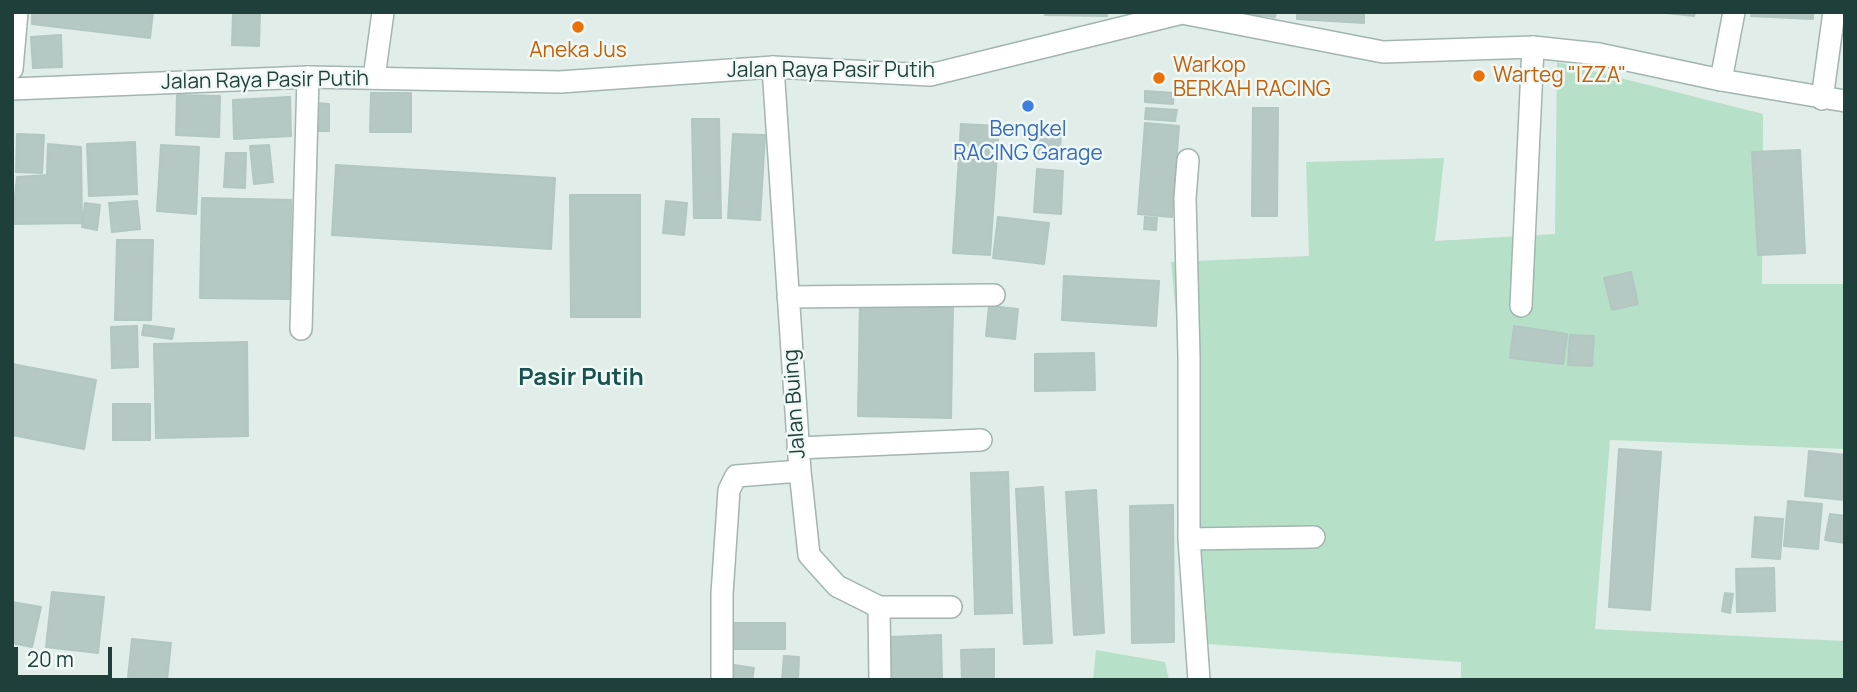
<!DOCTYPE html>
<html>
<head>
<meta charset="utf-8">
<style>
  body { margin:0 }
  #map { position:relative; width:1857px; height:692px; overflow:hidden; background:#e0ede9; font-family:Manrope,sans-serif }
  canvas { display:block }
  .frame { position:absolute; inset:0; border:14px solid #1f3f3b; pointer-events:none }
  .scale { position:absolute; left:14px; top:647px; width:98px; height:32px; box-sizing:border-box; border:4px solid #1f3f3b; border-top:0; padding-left:9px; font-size:21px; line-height:24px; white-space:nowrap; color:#1f3f3b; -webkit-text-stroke:5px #f1f9f6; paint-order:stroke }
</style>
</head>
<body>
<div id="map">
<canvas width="1857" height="692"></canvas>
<div class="frame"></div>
<div class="scale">20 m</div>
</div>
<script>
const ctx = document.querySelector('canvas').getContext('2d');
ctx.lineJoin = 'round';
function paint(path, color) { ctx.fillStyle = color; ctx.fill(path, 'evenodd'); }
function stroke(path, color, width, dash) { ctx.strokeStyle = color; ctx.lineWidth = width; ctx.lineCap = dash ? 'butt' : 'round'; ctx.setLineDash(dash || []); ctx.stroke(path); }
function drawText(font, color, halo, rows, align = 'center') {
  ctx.font = font + ' Manrope,sans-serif'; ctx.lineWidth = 5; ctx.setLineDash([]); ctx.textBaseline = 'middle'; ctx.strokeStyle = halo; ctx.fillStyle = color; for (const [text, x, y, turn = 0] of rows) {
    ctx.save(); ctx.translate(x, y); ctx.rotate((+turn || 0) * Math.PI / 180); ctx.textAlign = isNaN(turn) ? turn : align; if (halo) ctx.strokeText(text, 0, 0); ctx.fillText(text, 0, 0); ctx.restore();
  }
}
paint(new Path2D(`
  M 1557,62 L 1763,114 L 1762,284 L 1845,284 L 1845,449 L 1610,440 L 1595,629 L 1845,641 L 1845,680 L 1461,680 L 1461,662 L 1208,644 L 1171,262 L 1309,256 L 1306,162 L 1444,158 L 1435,241 L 1555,234 Z
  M 1096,650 L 1165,662 L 1169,680 L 1093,680 Z`), '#b7e0c8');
const building = new Path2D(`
  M 32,12 L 153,12 L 150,38 L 32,24 Z
  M 233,12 L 260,12 L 259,46 L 232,45 Z
  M 1045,12 L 1107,12 L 1107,16 L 1045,15 Z
  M 1232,12 L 1276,12 L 1275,17 Z
  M 1297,12 L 1364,12 L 1364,23 L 1297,19 Z
  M 1657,12 L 1695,12 L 1694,16 Z
  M 1752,12 L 1813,12 L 1813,19 L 1751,16 Z
  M 61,35 L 62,67 L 33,68 L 31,37 Z
  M 1145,91 L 1174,93 L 1173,104 L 1145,102 Z
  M 371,93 L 411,93 L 411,132 L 370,132 Z
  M 177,95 L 220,96 L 219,137 L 176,135 Z
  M 290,97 L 291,136 L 234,139 L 233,100 Z
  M 315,103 L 329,104 L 329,131 L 314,131 Z
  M 1146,108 L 1177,110 L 1175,121 L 1145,119 Z
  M 1253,108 L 1278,108 L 1277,216 L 1252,216 Z
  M 692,119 L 719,119 L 721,218 L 694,218 Z
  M 1038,123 L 1062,125 L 1059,156 L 1034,153 Z
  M 1145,123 L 1179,126 L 1172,217 L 1138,214 Z
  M 961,124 L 999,126 L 990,255 L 953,253 Z
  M 17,134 L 44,135 L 42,173 L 16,172 Z
  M 733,134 L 765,135 L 760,220 L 728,218 Z
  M 135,142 L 137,194 L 89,196 L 87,144 Z
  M 48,144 L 81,147 L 82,223 L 12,224 L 17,177 L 47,175 Z
  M 161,145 L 199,147 L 196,214 L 157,211 Z
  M 269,145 L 273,182 L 254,184 L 250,146 Z
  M 1800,150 L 1805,253 L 1758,255 L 1752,152 Z
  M 226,153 L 246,153 L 245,188 L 224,187 Z
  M 336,165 L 555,178 L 551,249 L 332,235 Z
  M 1037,169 L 1063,171 L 1061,214 L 1034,212 Z
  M 570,195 L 640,195 L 640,317 L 571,317 Z
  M 202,198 L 291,200 L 290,299 L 200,298 Z
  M 137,201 L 140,229 L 112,232 L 109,203 Z
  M 666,201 L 687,203 L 684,235 L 663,233 Z
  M 85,203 L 100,205 L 97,230 L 82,227 Z
  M 998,217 L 1049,223 L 1044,264 L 993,258 Z
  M 1145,217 L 1157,218 L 1156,230 L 1144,229 Z
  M 117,240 L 153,240 L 151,320 L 115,320 Z
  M 1631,272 L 1638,304 L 1612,310 L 1604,278 Z
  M 1064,276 L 1159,281 L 1156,326 L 1062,320 Z
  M 860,301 L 953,303 L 951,418 L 858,416 Z
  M 989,306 L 1018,309 L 1015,339 L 986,336 Z
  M 144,325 L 174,329 L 172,339 L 142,335 Z
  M 137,326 L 138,367 L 112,368 L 111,327 Z
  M 1514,326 L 1567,334 L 1563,364 L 1510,358 Z
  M 1570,335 L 1594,336 L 1592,366 L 1568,365 Z
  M 247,342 L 248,436 L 156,438 L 154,344 Z
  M 1094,353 L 1095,390 L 1035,391 L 1035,354 Z
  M 12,364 L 96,380 L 84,449 L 12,435 Z
  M 113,404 L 150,404 L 150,440 L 113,440 Z
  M 1619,449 L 1661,452 L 1650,610 L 1609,607 Z
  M 1809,451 L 1845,455 L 1845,500 L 1805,496 Z
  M 1008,472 L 1012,613 L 975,614 L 971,473 Z
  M 1043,487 L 1052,643 L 1024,644 L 1016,489 Z
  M 1096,490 L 1104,633 L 1074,635 L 1066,492 Z
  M 1788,501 L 1822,504 L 1818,549 L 1784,546 Z
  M 1173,505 L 1174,642 L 1132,643 L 1130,506 Z
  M 1830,514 L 1845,516 L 1845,543 L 1825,540 Z
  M 1755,517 L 1783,519 L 1780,559 L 1752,557 Z
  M 1774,568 L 1775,611 L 1737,612 L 1736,569 Z
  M 52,592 L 104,597 L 98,653 L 46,647 Z
  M 1725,593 L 1733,594 L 1730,613 L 1722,611 Z
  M 12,602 L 41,607 L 32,647 L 12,643 Z
  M 733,623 L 785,623 L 785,649 L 733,649 Z
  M 941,635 L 942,680 L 891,680 L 889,637 Z
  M 132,639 L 171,643 L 167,680 L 128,677 Z
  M 994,649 L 994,680 L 962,680 L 961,650 Z
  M 784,656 L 799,657 L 798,680 L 782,680 Z
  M 734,665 L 754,668 L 752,680 L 731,680 Z`);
paint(building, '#b5c8c3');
stroke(building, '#b2c7c1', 2);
const minor = new Path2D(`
  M 12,69 L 17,12
  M 374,78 L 383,12
  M 1721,80 L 1734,12
  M 1822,99 L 1834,12
  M 1188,160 L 1185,198 L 1189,356 L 1189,539 L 1199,680
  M 788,297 L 994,295
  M 1521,306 L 1533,47
  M 301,329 L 308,77
  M 798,448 L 981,440
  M 800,471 L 809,555 L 837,586 L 879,607 L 951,607
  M 1189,539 L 1314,537
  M 879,607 L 880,680
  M 722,680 L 722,594 L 729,490 L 736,476 L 800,471 L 773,67`);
const tertiary = new Path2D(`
  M 12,89 L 308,77 L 560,82 L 773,67 L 930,75 L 1182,13 L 1383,52 L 1533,47 L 1599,54 L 1721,80 L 1845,101`);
stroke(minor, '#a2b5b1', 24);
stroke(tertiary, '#a2b5b1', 24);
stroke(minor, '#fff', 21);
stroke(tertiary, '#fff', 21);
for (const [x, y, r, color] of [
  [578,27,7,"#e8710a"],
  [1479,76,7,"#e8710a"],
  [1159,78,7,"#e8710a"],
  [1028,106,7,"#3f7fe0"]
]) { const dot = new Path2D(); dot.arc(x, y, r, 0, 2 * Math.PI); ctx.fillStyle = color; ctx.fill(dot); stroke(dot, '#f1f9f6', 2.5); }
drawText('21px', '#c56008', '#f1f9f6', [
  ["Aneka Jus",578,51,"center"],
  ["Warkop",1173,66],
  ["BERKAH RACING",1173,90],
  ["Warteg \"IZZA\"",1493,76]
], 'left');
drawText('21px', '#1f3f3b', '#f1f9f6', [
  ["Jalan Raya Pasir Putih",831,71],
  ["Jalan Raya Pasir Putih",265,81,-1],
  ["Jalan Buing",795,404,-94]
]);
drawText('21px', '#366cbe', '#f1f9f6', [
  ["Bengkel",1028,130],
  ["RACING Garage",1028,154]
]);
drawText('bold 24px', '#19534e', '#f1f9f6', [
  ["Pasir Putih",581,378]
]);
</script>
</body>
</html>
